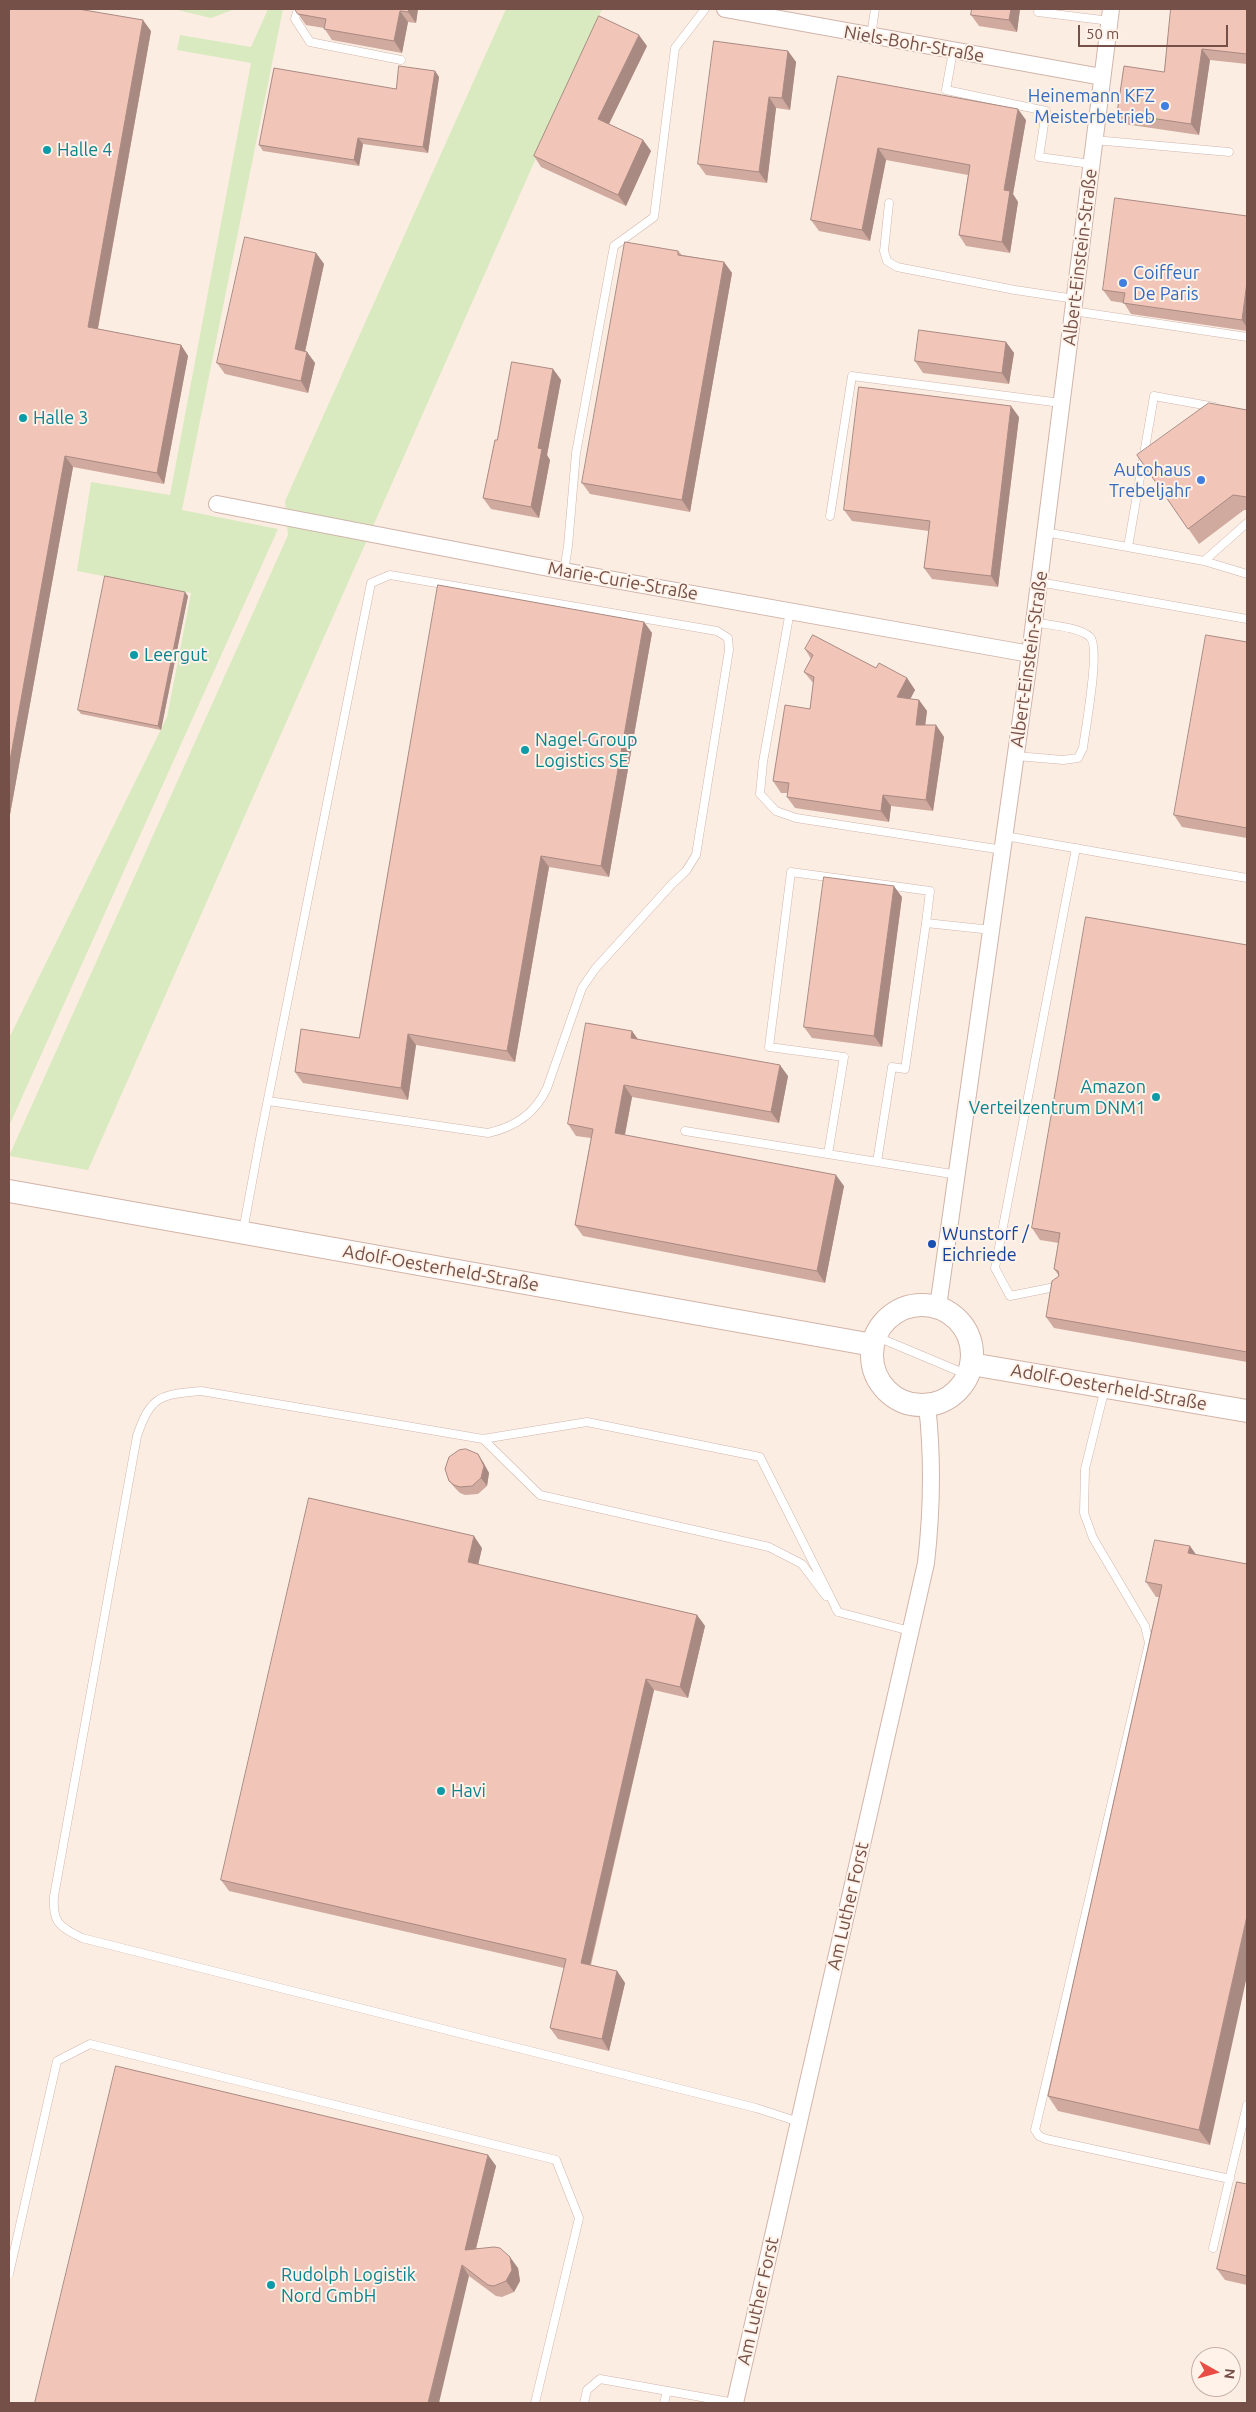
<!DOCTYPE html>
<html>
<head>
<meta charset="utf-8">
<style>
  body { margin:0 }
  #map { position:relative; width:1256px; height:2412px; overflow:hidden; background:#fcede2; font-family:Ubuntu,sans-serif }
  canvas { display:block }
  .frame { position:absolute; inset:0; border:10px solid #745048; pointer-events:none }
  .north { position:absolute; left:1191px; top:2347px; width:50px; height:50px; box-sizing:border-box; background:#fff2e8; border:1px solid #c7b1a8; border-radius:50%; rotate:97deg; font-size:14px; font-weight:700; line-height:20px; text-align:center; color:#745048 }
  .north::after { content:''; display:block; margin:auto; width:18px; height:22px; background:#e94c44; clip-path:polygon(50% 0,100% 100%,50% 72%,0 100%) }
  .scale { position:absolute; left:1078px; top:25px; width:150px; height:22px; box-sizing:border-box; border:2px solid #745048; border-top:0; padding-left:6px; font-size:15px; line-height:18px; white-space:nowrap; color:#745048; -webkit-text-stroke:4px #fff2e8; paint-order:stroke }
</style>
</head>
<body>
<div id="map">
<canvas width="1256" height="2412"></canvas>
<div class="frame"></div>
<div class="north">N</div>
<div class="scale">50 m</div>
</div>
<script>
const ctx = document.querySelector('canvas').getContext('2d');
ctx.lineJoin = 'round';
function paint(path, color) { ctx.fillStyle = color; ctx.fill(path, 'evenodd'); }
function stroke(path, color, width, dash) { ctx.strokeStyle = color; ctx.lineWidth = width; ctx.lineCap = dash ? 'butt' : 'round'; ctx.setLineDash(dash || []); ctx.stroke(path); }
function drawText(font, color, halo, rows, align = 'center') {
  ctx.font = font + ' Ubuntu,sans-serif'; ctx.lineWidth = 4; ctx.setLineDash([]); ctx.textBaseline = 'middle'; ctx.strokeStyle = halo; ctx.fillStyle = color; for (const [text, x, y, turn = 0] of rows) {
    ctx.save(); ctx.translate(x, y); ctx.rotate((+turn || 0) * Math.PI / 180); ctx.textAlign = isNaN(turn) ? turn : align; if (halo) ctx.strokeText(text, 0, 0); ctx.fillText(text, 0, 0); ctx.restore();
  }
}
paint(new Path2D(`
  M 173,9 L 235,9 L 211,18 Z
  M 268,9 L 283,9 L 182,510 L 278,529 L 9,1126 L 9,1038 L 167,717 L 191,593 L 77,571 L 91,482 L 170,495 L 251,63 L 177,50 L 180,35 L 251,47 Z
  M 506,9 L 602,9 L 88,1170 L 9,1156 L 288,535 L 285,501 Z`), '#d9eac0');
const lane = new Path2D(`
  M 298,9 L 295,19 L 310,42 L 401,60
  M 1038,12 L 1110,21
  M 871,36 L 875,9
  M 953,51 L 946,90 L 1046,111 L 1039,157 L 1091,164
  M 1094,140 L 1229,152
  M 889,203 L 884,251 L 887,261 L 897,267 L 1015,290 L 1075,299
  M 1073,311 L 1247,337
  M 830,516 L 852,376 L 1061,403
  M 1045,532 L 1204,561 L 1247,523
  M 1128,547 L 1154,396 L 1215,407
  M 1204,561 L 1247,574
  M 564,571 L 568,546 L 576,453 L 614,246 L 654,217 L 675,48 L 705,9
  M 1039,582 L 1247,619
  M 790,611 L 763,762 L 760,794 L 776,811 L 796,818 L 1003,850
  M 1016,756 L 1063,760 L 1078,758 L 1083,748 C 1085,731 1101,647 1090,637 C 1080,627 1048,625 1034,622
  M 1005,836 L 1247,878
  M 685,1131 L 958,1175
  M 828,1154 L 844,1057 L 769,1047 L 791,872 L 930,891 L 926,923 L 992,930
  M 877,1162 L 892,1067 L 905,1069 L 926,923
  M 243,1231 L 260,1139 L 371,583 L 390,575 L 717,631 L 728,638 L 729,650 L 696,855 L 686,871 L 672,884 L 595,969 L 582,988 L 547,1088 C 535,1114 515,1127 488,1133 L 268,1101
  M 1060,1286 L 1010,1296 L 995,1268 L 1076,848
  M 875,1336 L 968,1375
  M 1105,1388 L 1085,1469 L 1084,1513 L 1093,1538 L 1145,1626 L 1149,1643 L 1035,2130 L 1039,2136 L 1046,2139 L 1230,2179
  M 483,1439 L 540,1495 L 769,1547 L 802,1564 L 826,1596
  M 836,1609 L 838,1612 L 910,1631
  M 799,2122 L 756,2108 L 82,1938 C 59,1927 52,1922 54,1896 L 137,1436 C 151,1395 160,1395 201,1391 L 483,1439 L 587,1422 L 760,1457 L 838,1612
  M 1213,2248 L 1247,2105
  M 9,2274 L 57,2061 L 90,2044 L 556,2160 L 579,2218 L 535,2403
  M 584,2403 L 587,2390 L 600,2379 L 735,2403
  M 664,2403 L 667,2391`);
const street = new Path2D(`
  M 725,9 L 1102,77
  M 217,504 L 564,571 L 1030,654
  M 938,1307 L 1030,654 L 1111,9
  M 735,2403 L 926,1563 C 932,1510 933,1458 927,1405`);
const secondary = new Path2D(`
  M 9,1191 L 873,1345
  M872 1355a50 50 0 1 1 100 0a50 50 0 1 1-100 0Z
  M 971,1364 L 1247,1411`);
stroke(lane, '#d0b5ab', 9);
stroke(street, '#d0b5ab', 18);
stroke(secondary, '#d3b4a8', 24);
stroke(lane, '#fff', 8);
stroke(street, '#fff', 16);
stroke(secondary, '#fff', 22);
paint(new Path2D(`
  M 9,9 L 151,31 L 98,329 L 181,345 L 188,356 L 164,484 L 73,467 L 9,820 Z
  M 418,9 L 416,23 L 408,22 L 402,53 L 332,40 L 324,28 L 306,25 L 298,14 Z
  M 972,9 L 1020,9 L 1017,32 L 979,26 L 971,15 Z
  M 1247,9 L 1247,64 L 1210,60 L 1199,135 L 1124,124 L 1117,113 L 1164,72 Z
  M 647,46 L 609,124 L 643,140 L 651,151 L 626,206 L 541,167 L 534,156 Z
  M 788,51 L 796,62 L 790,110 L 776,108 L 767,183 L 706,175 L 698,164 Z
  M 435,71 L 439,77 L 428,153 L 363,144 L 359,166 L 263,151 L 259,145 L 396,89 Z
  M 838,76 L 1026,120 L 1013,194 L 1018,202 L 1010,253 L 966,246 L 959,235 L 968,175 L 886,160 L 870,241 L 819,231 L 811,220 Z
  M 1247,216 L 1247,331 L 1131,314 L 1124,303 L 1111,301 L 1103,290 Z
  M 678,251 L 682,255 L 724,262 L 732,273 L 690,512 L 590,494 L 582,483 Z
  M 316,253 L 324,264 L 305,351 L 307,352 L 315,363 L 308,393 L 225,374 L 217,363 Z
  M 1006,342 L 1014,353 L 1009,384 L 923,373 L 915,361 Z
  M 553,369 L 561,380 L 547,455 L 550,460 L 539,518 L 491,509 L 483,498 L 497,440 Z
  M 1247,410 L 1247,510 L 1244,510 L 1199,544 L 1137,455 Z
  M 1019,417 L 998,587 L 932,579 L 924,568 L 929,531 L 852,521 L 844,510 Z
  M 188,596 L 161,730 L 81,714 L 78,710 Z
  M 644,622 L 652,633 L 609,877 L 549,867 L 515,1062 L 416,1045 L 408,1100 L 303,1083 L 295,1072 L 359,1038 Z
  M 1247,642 L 1247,838 L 1182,827 L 1174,815 Z
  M 805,649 L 876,668 L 907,678 L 915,690 L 910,699 L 919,700 L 927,711 L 925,725 L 936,725 L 944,737 L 933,811 L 891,806 L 889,822 L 795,808 L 787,797 L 788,793 L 781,793 L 773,781 L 810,709 L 814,684 L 804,672 L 811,659 Z
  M 902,897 L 882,1047 L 812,1038 L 804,1027 Z
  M 1247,945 L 1247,1362 L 1054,1328 L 1046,1317 L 1059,1276 L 1054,1269 L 1059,1243 L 1040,1240 L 1032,1228 Z
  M 632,1031 L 638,1040 L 788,1076 L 779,1123 L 632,1097 L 625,1135 L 844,1186 L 825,1283 L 583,1236 L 575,1225 L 591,1138 L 576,1136 L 568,1124 Z
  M 483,1462 L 489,1473 L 487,1486 L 478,1494 L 465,1495 L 460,1493 L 455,1488 L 449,1481 Z
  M 1190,1546 L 1210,2145 L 1058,2111 L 1048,2096 L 1159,1597 L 1156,1597 L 1146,1582 Z
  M 482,1548 L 478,1565 L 697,1615 L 705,1626 L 688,1698 L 654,1690 L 591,1965 L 617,1971 L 625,1983 L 609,2051 L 558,2039 L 550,2028 L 564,1968 L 229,1891 L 221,1880 Z
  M 488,2155 L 496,2166 L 476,2248 L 518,2268 L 520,2281 L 514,2292 L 502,2297 L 496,2296 L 469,2276 L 35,2403 Z
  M 1247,2184 L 1247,2285 L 1225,2280 L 1217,2269 Z`), '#d0a99f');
paint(new Path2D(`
  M 409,9 L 418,9 L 416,23 L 408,12 Z
  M 1011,9 L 1020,9 L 1017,32 L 1009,20 Z
  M 400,11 L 408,22 L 402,53 L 394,41 Z
  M 143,20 L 151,31 L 96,338 L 88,327 Z
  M 639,35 L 647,46 L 606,130 L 598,119 Z
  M 1202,49 L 1210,60 L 1199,135 L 1191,124 Z
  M 788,51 L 796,62 L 790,110 L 782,98 Z
  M 435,71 L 439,77 L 428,153 L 423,147 Z
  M 769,97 L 776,108 L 767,183 L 759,172 Z
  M 1018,109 L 1026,120 L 1013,194 L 1018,202 L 1010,253 L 1002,242 L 1004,190 Z
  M 358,138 L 363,144 L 359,166 L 354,160 Z
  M 643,140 L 651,151 L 626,206 L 618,195 Z
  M 878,148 L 886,160 L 870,241 L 862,230 Z
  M 316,253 L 324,264 L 303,361 L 295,349 Z
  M 724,262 L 732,273 L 690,512 L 682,500 Z
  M 1247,282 L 1247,328 L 1242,320 Z
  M 1006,342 L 1014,353 L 1009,384 L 1002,373 Z
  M 181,345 L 188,356 L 164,484 L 157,473 Z
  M 307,352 L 315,363 L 308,393 L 301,381 Z
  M 553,369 L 561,380 L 547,455 L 550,460 L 539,518 L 531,507 L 538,448 Z
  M 1011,406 L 1019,417 L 998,587 L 991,576 Z
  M 65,456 L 73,467 L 9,820 L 9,766 Z
  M 185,592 L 188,596 L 161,730 L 158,726 Z
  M 644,622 L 652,633 L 609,877 L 601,866 Z
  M 907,678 L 915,690 L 905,709 L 897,697 Z
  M 919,700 L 927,711 L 924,736 L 916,725 Z
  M 936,725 L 944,737 L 933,811 L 926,800 Z
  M 883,795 L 891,806 L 889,822 L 881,811 Z
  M 541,856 L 549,867 L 515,1062 L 507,1051 Z
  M 894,886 L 902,897 L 882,1047 L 874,1036 Z
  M 632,1031 L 640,1042 L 631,1038 Z
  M 408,1034 L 416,1045 L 408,1100 L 401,1088 Z
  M 780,1065 L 788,1076 L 779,1123 L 771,1112 Z
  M 624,1085 L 632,1097 L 623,1144 L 615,1133 Z
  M 836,1175 L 844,1186 L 825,1283 L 817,1271 Z
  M 478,1454 L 483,1462 L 489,1473 L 487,1486 L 481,1478 Z
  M 474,1536 L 482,1548 L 476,1574 L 468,1562 Z
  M 1190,1546 L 1200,1560 L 1188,1553 Z
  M 697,1615 L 705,1626 L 688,1698 L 680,1687 Z
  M 646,1679 L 654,1690 L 588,1974 L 581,1963 Z
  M 1247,1916 L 1247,1976 L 1210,2145 L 1199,2130 Z
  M 617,1971 L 625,1983 L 609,2051 L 602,2039 Z
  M 488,2155 L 496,2166 L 473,2261 L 465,2250 Z
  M 510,2257 L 518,2268 L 520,2281 L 514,2292 L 506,2281 Z
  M 462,2265 L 469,2276 L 439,2403 L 428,2403 Z`), '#a98a82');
const building = new Path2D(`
  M 9,9 L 78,9 L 143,20 L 88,327 L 181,345 L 157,473 L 65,456 L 9,766 Z
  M 295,9 L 409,9 L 408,12 L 400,11 L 394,41 L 324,29 L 326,19 L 298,14 Z
  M 972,9 L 1011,9 L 1009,20 L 971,15 Z
  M 1171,9 L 1247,9 L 1247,54 L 1202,49 L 1191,124 L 1117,113 L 1124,66 L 1164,72 Z
  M 599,16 L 639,35 L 598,119 L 643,140 L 618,195 L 534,156 Z
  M 714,41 L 788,51 L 782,98 L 769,97 L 759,172 L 698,164 Z
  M 399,66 L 435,71 L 423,147 L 358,138 L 354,160 L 259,145 L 274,68 L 396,89 Z
  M 838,76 L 1018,109 L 1004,190 L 1010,191 L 1002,242 L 959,235 L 970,165 L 878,148 L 862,230 L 811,220 Z
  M 1115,198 L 1247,216 L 1247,282 L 1242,320 L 1123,303 L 1125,293 L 1103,290 Z
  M 245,237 L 316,253 L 295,349 L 307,352 L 301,381 L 217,363 Z
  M 625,242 L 678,251 L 678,255 L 724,262 L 682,500 L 582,483 Z
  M 919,330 L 1006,342 L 1002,373 L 915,361 Z
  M 512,362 L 553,369 L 538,448 L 542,449 L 531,507 L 483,498 L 495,440 L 497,440 Z
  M 859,387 L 1011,406 L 991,576 L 924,568 L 930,521 L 844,510 Z
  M 1209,403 L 1247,410 L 1247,497 L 1233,495 L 1188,529 L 1137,455 Z
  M 105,576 L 185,592 L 158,726 L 78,710 Z
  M 438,585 L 644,622 L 601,866 L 541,856 L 507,1051 L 408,1034 L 401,1088 L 295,1072 L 301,1029 L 359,1038 Z
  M 813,635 L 876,668 L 879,663 L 907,678 L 897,697 L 919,700 L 916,725 L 936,725 L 926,800 L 883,795 L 881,811 L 787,797 L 789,783 L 773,781 L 785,705 L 810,709 L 814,677 L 804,672 L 813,655 L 805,649 Z
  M 1206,635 L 1247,642 L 1247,828 L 1174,815 Z
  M 824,877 L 894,886 L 874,1036 L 804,1027 Z
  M 1086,917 L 1247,945 L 1247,1352 L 1046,1317 L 1052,1281 L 1059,1276 L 1058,1271 L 1054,1269 L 1060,1233 L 1032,1228 Z
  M 586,1023 L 632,1031 L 631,1038 L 780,1065 L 771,1112 L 624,1085 L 615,1133 L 836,1175 L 817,1271 L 575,1225 L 593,1129 L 568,1124 Z
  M 466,1449 L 478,1454 L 484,1466 L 481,1478 L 472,1486 L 460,1487 L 454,1485 L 449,1481 L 445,1469 L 449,1457 L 459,1450 Z
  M 309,1498 L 474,1536 L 468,1562 L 697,1615 L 680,1687 L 646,1679 L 581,1963 L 617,1971 L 602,2039 L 550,2028 L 566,1959 L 221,1880 Z
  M 1155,1540 L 1190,1546 L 1188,1553 L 1247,1564 L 1247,1916 L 1199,2130 L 1048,2096 L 1162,1585 L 1146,1582 Z
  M 116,2066 L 488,2155 L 465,2250 L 494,2247 L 500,2248 L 510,2257 L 512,2270 L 506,2281 L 494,2286 L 488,2285 L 462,2265 L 428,2403 L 35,2403 Z
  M 1237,2182 L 1247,2184 L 1247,2276 L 1217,2269 Z`);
paint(building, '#f2c5b9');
stroke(building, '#a98a82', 1);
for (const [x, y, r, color] of [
  [1165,106,5,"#3f7fe0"],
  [47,150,5,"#0f9aa8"],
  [1123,283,5,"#3f7fe0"],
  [23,418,5,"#0f9aa8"],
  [1201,480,5,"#3f7fe0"],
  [134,655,5,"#0f9aa8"],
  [525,750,5,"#0f9aa8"],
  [1156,1097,5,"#0f9aa8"],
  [932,1244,5,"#1a4fb4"],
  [441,1791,5,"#0f9aa8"],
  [271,2285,5,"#0f9aa8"]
]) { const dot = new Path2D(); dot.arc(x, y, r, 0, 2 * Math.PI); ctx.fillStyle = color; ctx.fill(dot); stroke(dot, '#fff2e8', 2); }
drawText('18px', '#745048', '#fff2e8', [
  ["Niels-Bohr-Straße",914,44,10],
  ["Albert-Einstein-Straße",1080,257,-83],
  ["Marie-Curie-Straße",623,581,10],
  ["Albert-Einstein-Straße",1029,659,-82],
  ["Adolf-Oesterheld-Straße",441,1268,10],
  ["Adolf-Oesterheld-Straße",1109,1387,10],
  ["Am Luther Forst",848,1906,-77],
  ["Am Luther Forst",758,2301,-77]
]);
drawText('18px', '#366cbe', '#fff2e8', [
  ["Heinemann KFZ",1155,96],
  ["Meisterbetrieb",1155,117],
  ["Coiffeur",1133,273,"left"],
  ["De Paris",1133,294,"left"],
  ["Autohaus",1191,470],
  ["Trebeljahr",1191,491]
], 'right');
drawText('18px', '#0d838f', '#fff2e8', [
  ["Halle 4",57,150],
  ["Halle 3",33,418],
  ["Leergut",144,655],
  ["Nagel-Group",535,740],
  ["Logistics SE",535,761],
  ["Amazon",1146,1087,"right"],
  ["Verteilzentrum DNM1",1146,1108,"right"],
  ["Havi",451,1791],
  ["Rudolph Logistik",281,2275],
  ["Nord GmbH",281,2296]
], 'left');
drawText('18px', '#164399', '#fff2e8', [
  ["Wunstorf /",942,1234],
  ["Eichriede",942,1255]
], 'left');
</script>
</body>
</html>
